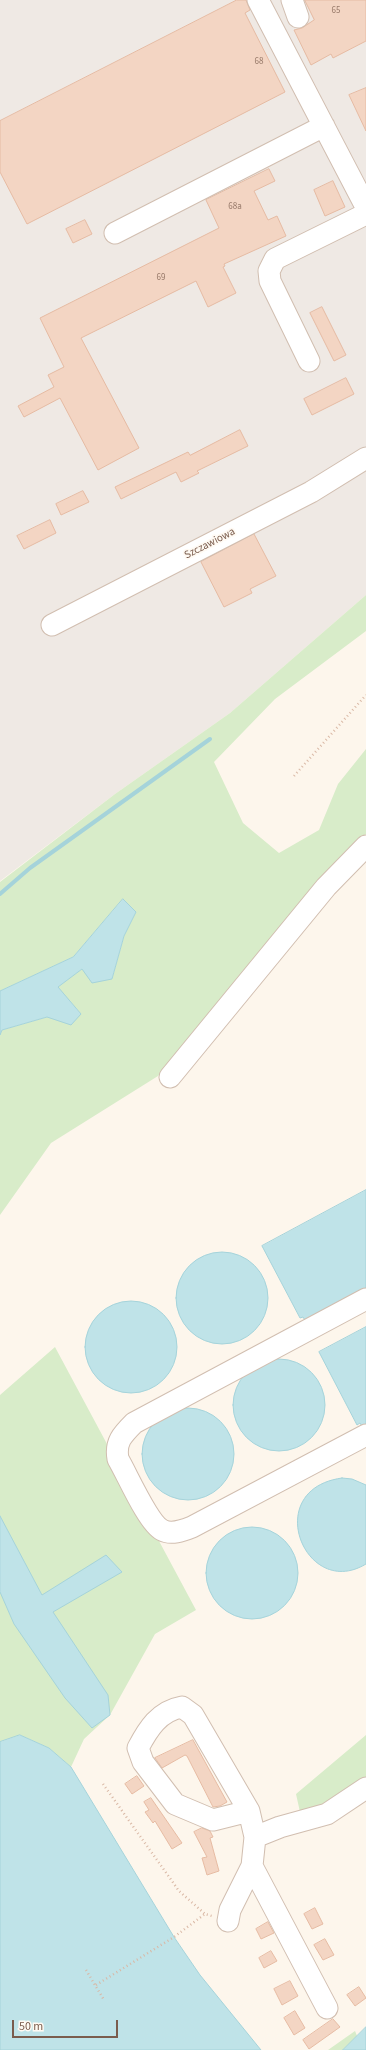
<!DOCTYPE html>
<html>
<head>
<meta charset="utf-8">
<style>
  body { margin:0 }
  #map { position:relative; width:366px; height:2050px; overflow:hidden; background:#fdf6ec; font-family:"Source Sans 3",sans-serif }
  canvas { display:block }
  .scale { position:absolute; left:12px; top:2020px; width:106px; height:18px; box-sizing:border-box; border:2px solid #7a5c4d; border-top:0; padding-left:5px; font-size:12px; line-height:14px; white-space:nowrap; color:#7a5c4d; -webkit-text-stroke:3px #fffaf3; paint-order:stroke }
</style>
</head>
<body>
<div id="map">
<canvas width="366" height="2050"></canvas>
<div class="scale">50 m</div>
</div>
<script>
const ctx = document.querySelector('canvas').getContext('2d');
ctx.lineJoin = 'round';
function paint(path, color) { ctx.fillStyle = color; ctx.fill(path, 'evenodd'); }
function stroke(path, color, width, dash) { ctx.strokeStyle = color; ctx.lineWidth = width; ctx.lineCap = dash ? 'butt' : 'round'; ctx.setLineDash(dash || []); ctx.stroke(path); }
function drawText(font, color, halo, rows, align = 'center') {
  ctx.font = font + ' "Source Sans 3",sans-serif'; ctx.lineWidth = 3.5; ctx.setLineDash([]); ctx.textBaseline = 'middle'; ctx.strokeStyle = halo; ctx.fillStyle = color; for (const [text, x, y, turn = 0] of rows) {
    ctx.save(); ctx.translate(x, y); ctx.rotate((+turn || 0) * Math.PI / 180); ctx.textAlign = isNaN(turn) ? turn : align; if (halo) ctx.strokeText(text, 0, 0); ctx.fillText(text, 0, 0); ctx.restore();
  }
}
paint(new Path2D(`
  M 0,0 L 366,0 L 366,595 L 230,713 L 115,794 L 0,881 Z`), '#efe9e4');
paint(new Path2D(`
  M 366,595 L 366,631 L 275,699 L 214,762 L 243,823 L 279,853 L 319,830 L 338,784 L 366,749 L 366,834 L 226,992 L 158,1076 L 51,1143 L 0,1215 L 0,1035 L 2,1030 L 47,1017 L 81,1014 L 57,987 L 82,969 L 112,979 L 124,936 L 136,912 L 123,899 L 73,957 L 0,991 L 0,882 L 115,794 L 230,713 Z
  M 55,1347 L 196,1610 L 155,1634 L 110,1715 L 84,1739 L 71,1767 L 49,1748 L 20,1735 L 0,1742 L 0,1395 Z
  M 366,1735 L 366,1777 L 338,1801 L 300,1812 L 296,1794 Z
  M 355,2031 L 357,2036 L 343,2050 L 328,2050 Z`), '#d8ecc9');
const water = new Path2D(`
  M 123,899 L 136,912 L 124,936 L 112,979 L 92,983 L 82,969 L 58,987 L 81,1014 L 71,1025 L 47,1017 L 2,1030 L 0,1035 L 0,991 L 73,957 Z
  M 366,1190 L 366,1290 L 306,1322 L 303,1317 L 300,1318 L 262,1246 Z
  M176 1298a46 46 0 1 1 92 0a46 46 0 1 1-92 0Z
  M85 1347a46 46 0 1 1 92 0a46 46 0 1 1-92 0Z
  M 366,1327 L 366,1426 L 363,1428 L 360,1423 L 357,1425 L 319,1352 Z
  M233 1405a46 46 0 1 1 92 0a46 46 0 1 1-92 0Z
  M142 1454a46 46 0 1 1 92 0a46 46 0 1 1-92 0Z
  M 342,1478 L 352,1479 L 366,1485 L 366,1564 C 305,1601 260,1489 342,1478 Z
  M 0,1516 L 42,1595 L 106,1555 L 122,1572 L 53,1612 L 108,1695 L 110,1715 L 92,1728 L 65,1698 L 14,1624 L 0,1592 Z
  M206 1573a46 46 0 1 1 92 0a46 46 0 1 1-92 0Z
  M 20,1735 L 49,1748 L 71,1767 L 174,1937 L 200,1975 L 261,2050 L 0,2050 L 0,1742 Z
  M 366,2027 L 366,2050 L 343,2050 Z`);
paint(water, '#bfe3e8');
stroke(water, '#a5d3da', 1);
stroke(new Path2D(`
  M 0,894 L 30,868 L 210,739`), '#a5d3da', 4);
const building = new Path2D(`
  M 237,0 L 246,0 L 250,10 L 245,13 L 285,92 L 27,224 L 0,172 L 0,121 Z
  M 305,0 L 366,0 L 366,41 L 333,58 L 331,54 L 311,65 L 294,30 L 302,28 L 314,20 Z
  M 366,88 L 366,131 L 349,95 Z
  M 269,169 L 275,181 L 254,191 L 268,220 L 277,216 L 286,236 L 224,264 L 225,266 L 223,267 L 236,293 L 208,307 L 196,281 L 81,338 L 139,448 L 98,470 L 60,398 L 24,417 L 18,406 L 54,387 L 48,375 L 64,367 L 40,318 L 219,228 L 206,200 Z
  M 333,181 L 345,207 L 325,216 L 314,190 Z
  M 85,220 L 92,234 L 73,243 L 66,229 Z
  M 322,307 L 346,355 L 334,361 L 310,313 Z
  M 346,378 L 354,394 L 312,415 L 304,399 Z
  M 240,430 L 248,446 L 197,471 L 199,473 L 181,482 L 176,472 L 121,499 L 115,487 L 188,452 L 190,455 Z
  M 83,491 L 89,502 L 61,515 L 56,504 Z
  M 50,520 L 56,533 L 24,549 L 17,536 Z
  M 254,534 L 276,576 L 250,589 L 252,593 L 224,607 L 201,562 Z
  M 193,1740 L 227,1802 L 220,1806 L 213,1807 L 187,1756 L 185,1755 L 162,1768 L 155,1758 Z
  M 137,1776 L 144,1786 L 132,1794 L 125,1784 Z
  M 151,1798 L 182,1843 L 172,1849 L 155,1821 L 153,1823 L 145,1812 L 149,1810 L 144,1802 Z
  M 202,1828 L 210,1831 L 213,1837 L 210,1838 L 219,1871 L 207,1875 L 202,1858 L 207,1857 L 194,1832 Z
  M 315,1908 L 323,1924 L 312,1929 L 304,1914 Z
  M 268,1922 L 274,1933 L 261,1939 L 256,1929 Z
  M 325,1939 L 334,1955 L 323,1960 L 314,1945 Z
  M 271,1951 L 277,1961 L 264,1968 L 259,1958 Z
  M 290,1981 L 298,1996 L 282,2005 L 274,1989 Z
  M 359,1987 L 366,1998 L 355,2006 L 347,1995 Z
  M 295,2011 L 305,2028 L 294,2035 L 284,2018 Z
  M 333,2019 L 340,2027 L 309,2049 L 303,2040 Z`);
paint(building, '#f3d5c3');
stroke(building, '#e6bba3', 1);
const minor = new Path2D(`
  M 258,0 L 366,207
  M 292,0 L 298,17
  M 115,233 L 324,126
  M 309,361 L 270,281 L 269,271 L 275,259 L 366,214
  M 52,625 L 311,492 L 366,458
  M 170,1077 L 326,887 L 366,846
  M 366,1299 L 134,1423 C 122,1435 115,1442 118,1459 C 127,1474 148,1523 162,1530 C 171,1535 182,1531 192,1527 L 366,1435
  M 249,1811 L 213,1820 L 175,1804 L 143,1762 L 138,1748 C 148,1729 159,1711 182,1707 L 193,1715 L 249,1811 L 255,1837
  M 252,1866 L 327,2008
  M 228,1921 L 230,1910 L 252,1866 L 255,1837 L 280,1827 L 327,1814 L 366,1788`);
stroke(minor, '#d1beb0', 23);
stroke(new Path2D(`
  M 294,776 L 366,695
  M 103,1784 L 179,1891 L 205,1914
  M 86,1970 L 104,2000
  M 96,1985 L 174,1937 L 205,1914 L 212,1916`), '#d9b8a5', 2.5, [1, 3]);
stroke(minor, '#fff', 21);
drawText('9px', '#987a6a', null, [
  ["65",336,11],
  ["68",259,62],
  ["68a",235,207],
  ["69",161,278]
]);
drawText('11px', '#7a5c4d', '#fffaf3', [
  ["Szczawiowa",210,544,-27]
]);
</script>
</body>
</html>
